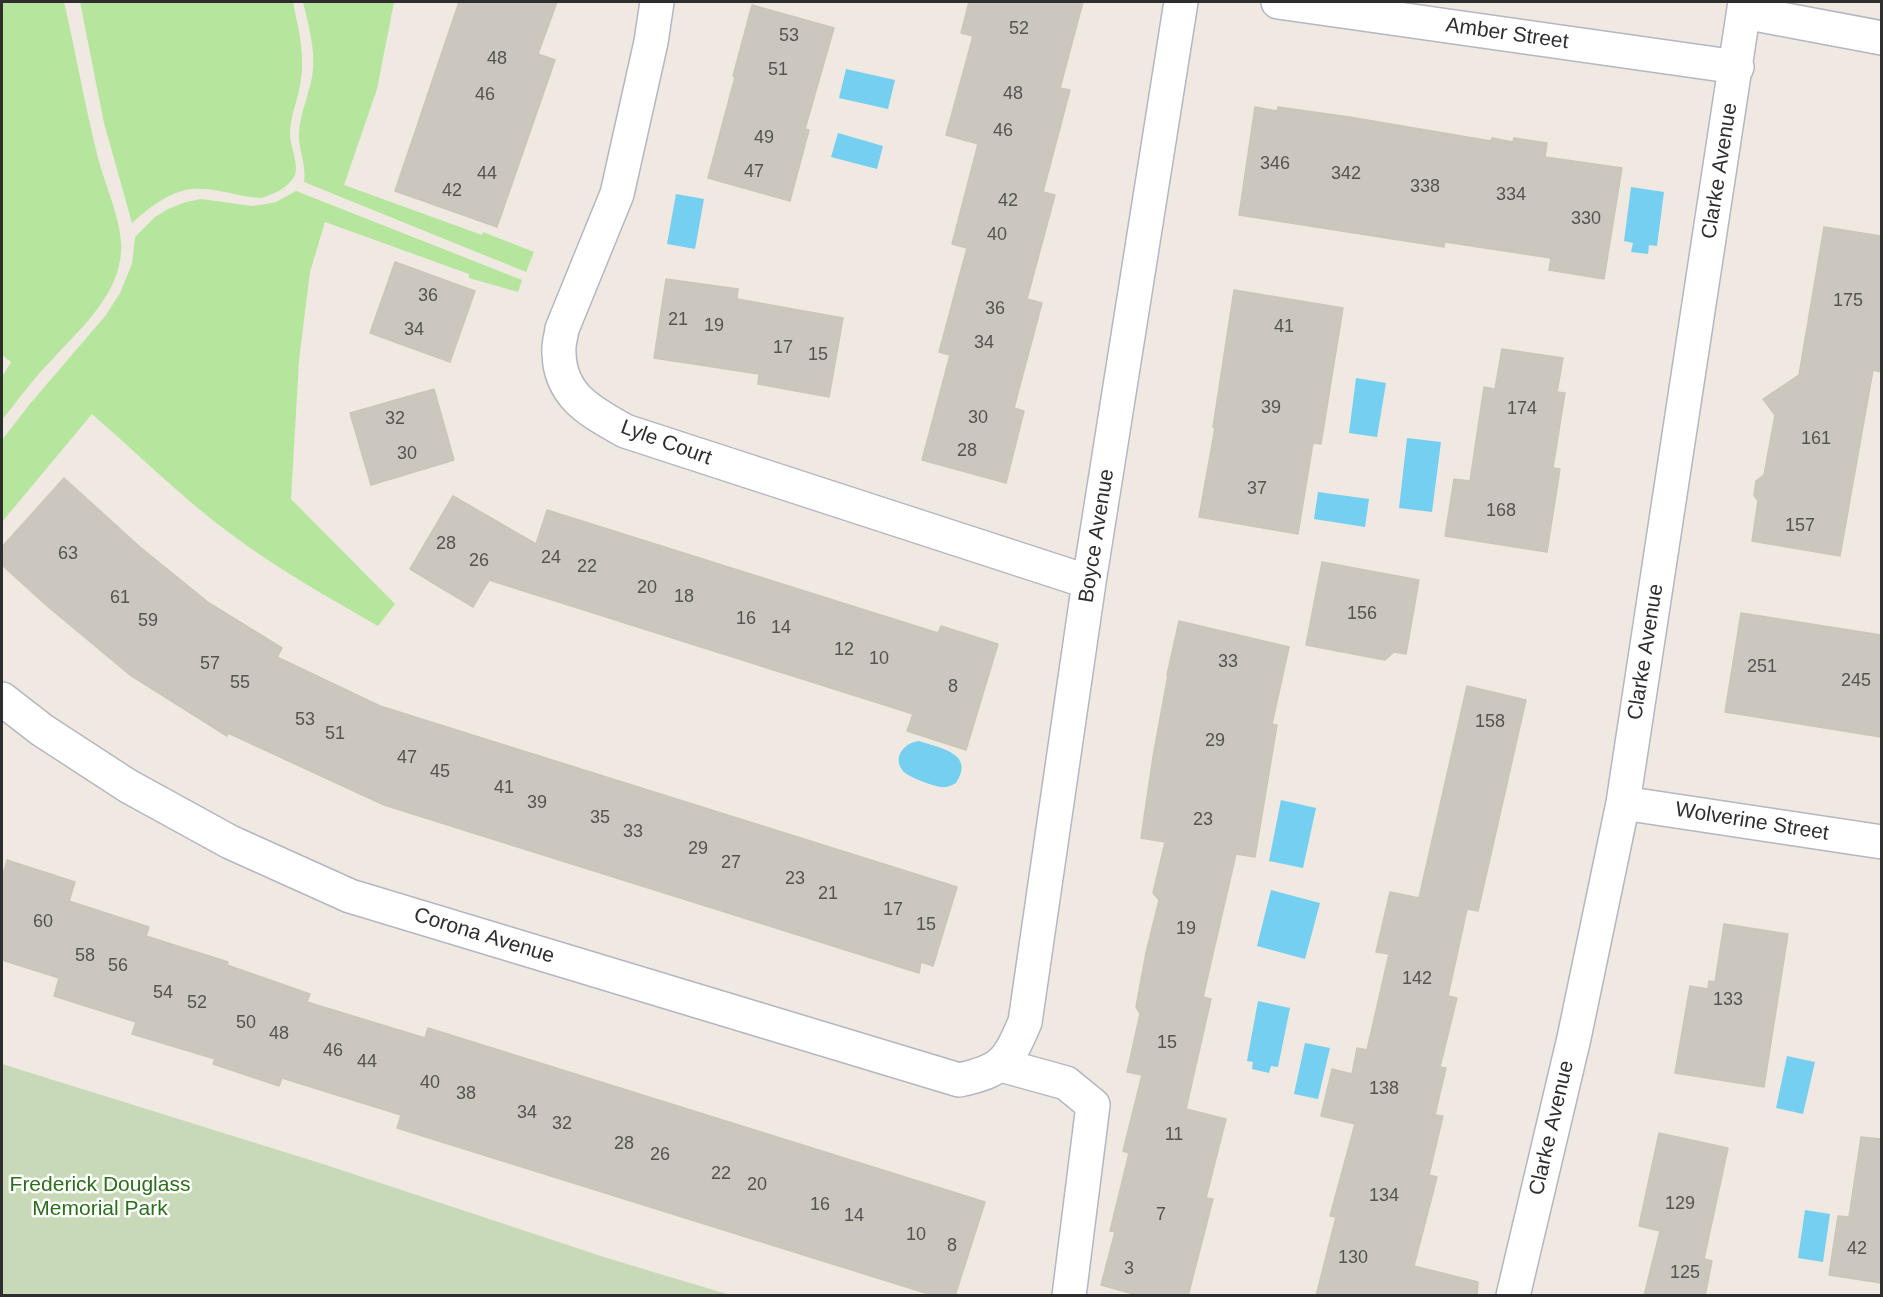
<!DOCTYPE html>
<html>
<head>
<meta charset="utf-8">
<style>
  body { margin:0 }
  #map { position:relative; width:1883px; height:1297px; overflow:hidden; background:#efe9e1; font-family:Arial,sans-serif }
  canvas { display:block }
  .frame { position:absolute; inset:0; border:3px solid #2e2e2e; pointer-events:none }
</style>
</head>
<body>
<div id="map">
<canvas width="1883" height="1297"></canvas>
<div class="frame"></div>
</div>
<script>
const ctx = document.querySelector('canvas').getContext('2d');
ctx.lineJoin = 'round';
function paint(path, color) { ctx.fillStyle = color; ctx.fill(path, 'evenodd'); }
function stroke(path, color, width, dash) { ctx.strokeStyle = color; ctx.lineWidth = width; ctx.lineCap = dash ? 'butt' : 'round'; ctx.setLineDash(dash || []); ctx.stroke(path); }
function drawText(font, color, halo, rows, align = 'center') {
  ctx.font = font + ' Arial,sans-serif'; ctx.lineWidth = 5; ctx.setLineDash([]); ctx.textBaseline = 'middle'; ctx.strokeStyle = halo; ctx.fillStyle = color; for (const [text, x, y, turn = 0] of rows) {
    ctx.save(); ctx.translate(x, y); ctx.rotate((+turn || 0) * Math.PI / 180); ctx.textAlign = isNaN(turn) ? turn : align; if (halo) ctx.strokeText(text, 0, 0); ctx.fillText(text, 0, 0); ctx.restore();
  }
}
paint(new Path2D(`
  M 2,2 L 64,2 C 76,54 85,106 98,158 C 105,185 119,214 121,242 C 122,252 120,263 117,273 C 105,309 72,337 48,364 C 31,381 17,402 2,420 L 2,377 L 11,362 L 2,355 Z
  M 80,2 L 293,2 C 298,27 305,53 301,79 C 299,98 290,115 290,134 C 290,146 299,164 295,175 C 289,188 273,194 261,198 C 238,197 215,187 192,189 C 169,191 148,209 132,223 L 104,123 Z
  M 303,2 L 394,2 L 377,89 L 344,185 L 482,235 L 483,232 L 534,252 L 526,272 L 304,182 C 307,166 298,149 299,133 C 300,111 311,91 313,70 C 315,47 308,23 303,2 Z
  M 296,191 L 522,280 L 518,292 L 469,278 L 469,274 L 325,222 L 310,272 L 299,360 L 291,499 L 395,604 L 378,626 C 328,597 277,569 231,534 C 182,498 138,454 92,414 L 2,522 L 2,440 L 29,405 L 106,315 L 120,293 L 132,264 L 135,237 L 155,217 L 168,209 L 186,202 L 201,199 L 252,206 L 266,204 L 276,202 Z`), '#b6e59e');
paint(new Path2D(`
  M 2,1064 L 323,1164 L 607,1258 L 730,1295 L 2,1295 Z`), '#c8d9b8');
paint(new Path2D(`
  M 846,69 L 895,80 L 888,109 L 839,98 Z
  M 838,133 L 883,146 L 877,169 L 831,157 Z
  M 1631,187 L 1664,192 L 1657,246 L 1649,245 L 1648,254 L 1631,252 L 1633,243 L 1624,241 Z
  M 676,194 L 704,199 L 695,249 L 667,244 Z
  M 1356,378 L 1386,383 L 1377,437 L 1349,433 Z
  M 1407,438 L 1441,442 L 1432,512 L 1399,508 Z
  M 1318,492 L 1369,499 L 1365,527 L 1314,519 Z
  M 919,741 C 939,748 976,753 956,783 C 952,785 947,788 942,787 C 935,787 908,777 903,771 C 892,757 904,743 919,741 Z
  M 1281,800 L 1316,808 L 1303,868 L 1269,861 Z
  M 1271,890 L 1320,903 L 1305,959 L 1257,946 Z
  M 1258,1001 L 1290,1008 L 1278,1067 L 1271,1066 L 1269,1073 L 1252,1069 L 1253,1062 L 1247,1061 Z
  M 1305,1043 L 1330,1048 L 1318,1099 L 1294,1094 Z
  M 1787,1056 L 1815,1062 L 1803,1114 L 1776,1108 Z
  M 1805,1210 L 1830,1214 L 1823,1262 L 1798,1258 Z`), '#75cff0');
const building = new Path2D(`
  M 459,2 L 557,2 L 538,54 L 555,60 L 497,227 L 395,191 Z
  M 969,2 L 1083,2 L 1060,88 L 1070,90 L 1043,192 L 1055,195 L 1027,299 L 1042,303 L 1014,408 L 1024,411 L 1006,483 L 922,460 L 950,355 L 939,352 L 967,248 L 952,244 L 978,144 L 946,135 L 973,36 L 961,33 Z
  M 752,5 L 834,28 L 805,129 L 809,130 L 790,201 L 708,178 L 735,77 L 733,76 Z
  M 1255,107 L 1277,111 L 1278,107 L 1349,117 L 1491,141 L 1492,138 L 1513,142 L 1514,138 L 1547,143 L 1545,157 L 1622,168 L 1604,279 L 1549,270 L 1551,258 L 1445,242 L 1444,247 L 1239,215 Z
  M 1824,227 L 1881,236 L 1881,372 L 1873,370 L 1840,556 L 1752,541 L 1758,501 L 1754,495 L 1756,481 L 1764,475 L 1775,415 L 1763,399 L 1799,375 Z
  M 395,262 L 475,291 L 450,362 L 370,333 Z
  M 666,279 L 738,289 L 737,299 L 843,318 L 829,397 L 758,384 L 759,374 L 654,358 Z
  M 1234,290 L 1343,308 L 1321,444 L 1313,443 L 1298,534 L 1199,517 L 1215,428 L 1213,427 Z
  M 1502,349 L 1563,358 L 1557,392 L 1565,393 L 1553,468 L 1560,469 L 1547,552 L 1445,536 L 1454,479 L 1470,481 L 1484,387 L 1495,389 Z
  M 434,389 L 454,460 L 371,485 L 350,413 Z
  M 64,478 L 140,547 L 209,603 L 282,648 L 277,657 L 380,706 L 957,887 L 933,966 L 921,962 L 919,973 L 384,805 L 228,733 L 227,736 L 130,675 L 46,605 L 2,565 L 2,547 Z
  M 453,496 L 536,544 L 547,510 L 938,633 L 941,626 L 998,644 L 966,750 L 907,731 L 913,714 L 489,580 L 473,607 L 410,569 Z
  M 1322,562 L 1419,580 L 1406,654 L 1394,652 L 1385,660 L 1306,645 Z
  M 1741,613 L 1881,635 L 1881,737 L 1725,712 Z
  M 1179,621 L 1289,647 L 1272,724 L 1277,725 L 1255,857 L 1236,854 L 1203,997 L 1211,999 L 1186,1109 L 1226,1119 L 1206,1198 L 1213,1199 L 1188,1296 L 1141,1296 L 1101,1285 L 1115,1232 L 1110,1231 L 1129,1153 L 1123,1151 L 1142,1075 L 1127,1072 L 1140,1014 L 1136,1007 L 1146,953 L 1159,900 L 1153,893 L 1165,842 L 1141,838 L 1153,757 L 1168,675 L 1167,675 Z
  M 1467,686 L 1526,700 L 1478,911 L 1467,909 L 1448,996 L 1457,998 L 1440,1067 L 1446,1068 L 1435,1115 L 1443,1116 L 1429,1175 L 1437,1177 L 1414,1266 L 1478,1282 L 1477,1296 L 1316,1296 L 1336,1217 L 1330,1216 L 1355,1124 L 1321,1116 L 1332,1069 L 1352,1074 L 1357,1048 L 1367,1050 L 1389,954 L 1376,952 L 1390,892 L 1419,898 Z
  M 7,860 L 75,882 L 69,901 L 149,927 L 146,936 L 228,962 L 227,965 L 310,994 L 307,1002 L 425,1038 L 428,1028 L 985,1202 L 955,1296 L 935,1296 L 397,1128 L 401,1115 L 282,1078 L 279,1086 L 213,1064 L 215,1059 L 132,1034 L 136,1022 L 54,996 L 59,978 L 2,960 L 2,879 Z
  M 1724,924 L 1788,934 L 1764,1087 L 1675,1073 L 1690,986 L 1708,989 L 1709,981 L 1715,982 Z
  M 1659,1133 L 1728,1148 L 1704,1259 L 1712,1261 L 1705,1296 L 1644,1296 L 1660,1231 L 1639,1226 Z
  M 1861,1137 L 1881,1139 L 1881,1283 L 1829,1275 L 1838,1216 L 1849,1217 Z`);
paint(building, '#cbc7bf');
stroke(building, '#cbc5ba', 1.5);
const minor = new Path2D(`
  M 657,2 L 651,42 L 617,194 L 562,329 C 561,337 558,345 559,353 C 560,397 592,412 625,431 L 1089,582
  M 1278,2 L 1737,67
  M 1744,12 L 1882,38
  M 2,699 L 42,730 L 128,786 L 230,842 L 350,896 L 959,1080 C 1002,1071 1008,1062 1025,1022 L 1089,582 L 1181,2
  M 1623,803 L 1882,842
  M 1001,1065 L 1066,1083 L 1093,1105 L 1069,1296
  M 1513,1296 L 1574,1038 L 1623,803 L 1745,2`);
stroke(minor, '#b4b7c1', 36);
stroke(minor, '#fff', 33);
drawText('18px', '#555452', null, [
  ["52",1019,29],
  ["53",789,36],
  ["48",497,59],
  ["51",778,70],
  ["48",1013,94],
  ["46",485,95],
  ["46",1003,131],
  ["49",764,138],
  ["346",1275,164],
  ["47",754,172],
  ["44",487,174],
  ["342",1346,174],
  ["338",1425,187],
  ["42",452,191],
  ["334",1511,195],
  ["42",1008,201],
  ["330",1586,219],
  ["40",997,235],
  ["36",428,296],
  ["175",1848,301],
  ["36",995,309],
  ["21",678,320],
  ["19",714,326],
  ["41",1284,327],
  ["34",414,330],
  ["34",984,343],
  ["17",783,348],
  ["15",818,355],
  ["39",1271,408],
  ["174",1522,409],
  ["30",978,418],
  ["32",395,419],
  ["161",1816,439],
  ["28",967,451],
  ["30",407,454],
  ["37",1257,489],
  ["168",1501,511],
  ["157",1800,526],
  ["28",446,544],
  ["63",68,554],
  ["24",551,558],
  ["26",479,561],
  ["22",587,567],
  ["20",647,588],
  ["18",684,597],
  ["61",120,598],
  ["156",1362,614],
  ["16",746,619],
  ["59",148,621],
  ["14",781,628],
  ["12",844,650],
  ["10",879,659],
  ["33",1228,662],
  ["57",210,664],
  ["251",1762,667],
  ["245",1856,681],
  ["55",240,683],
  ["8",953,687],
  ["53",305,720],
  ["158",1490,722],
  ["51",335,734],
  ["29",1215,741],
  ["47",407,758],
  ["45",440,772],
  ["41",504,788],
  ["39",537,803],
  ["35",600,818],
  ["23",1203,820],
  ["33",633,832],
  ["29",698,849],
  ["27",731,863],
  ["23",795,879],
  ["21",828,894],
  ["17",893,910],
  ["60",43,922],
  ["15",926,925],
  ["19",1186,929],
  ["58",85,956],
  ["56",118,966],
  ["142",1417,979],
  ["54",163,993],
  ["133",1728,1000],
  ["52",197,1003],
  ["50",246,1023],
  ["48",279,1034],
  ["15",1167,1043],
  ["46",333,1051],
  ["44",367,1062],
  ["40",430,1083],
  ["138",1384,1089],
  ["38",466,1094],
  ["34",527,1113],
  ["32",562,1124],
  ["11",1174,1135],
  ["28",624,1144],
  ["26",660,1155],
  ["22",721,1174],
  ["20",757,1185],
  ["134",1384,1196],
  ["129",1680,1204],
  ["16",820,1205],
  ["7",1161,1215],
  ["14",854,1216],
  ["10",916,1235],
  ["8",952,1246],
  ["42",1857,1249],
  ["130",1353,1258],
  ["3",1129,1269],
  ["125",1685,1273]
]);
drawText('21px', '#2e2e2e', '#fff', [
  ["Amber Street",1507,34,8],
  ["Clarke Avenue",1720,171,-81],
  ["Lyle Court",666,443,20],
  ["Boyce Avenue",1097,536,-81],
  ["Clarke Avenue",1646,652,-81],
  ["Wolverine Street",1752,822,9],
  ["Corona Avenue",484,936,17],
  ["Clarke Avenue",1552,1128,-77]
]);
drawText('21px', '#2c6e1b', '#fff', [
  ["Frederick Douglass",100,1185],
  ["Memorial Park",100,1209]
]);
</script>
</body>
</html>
